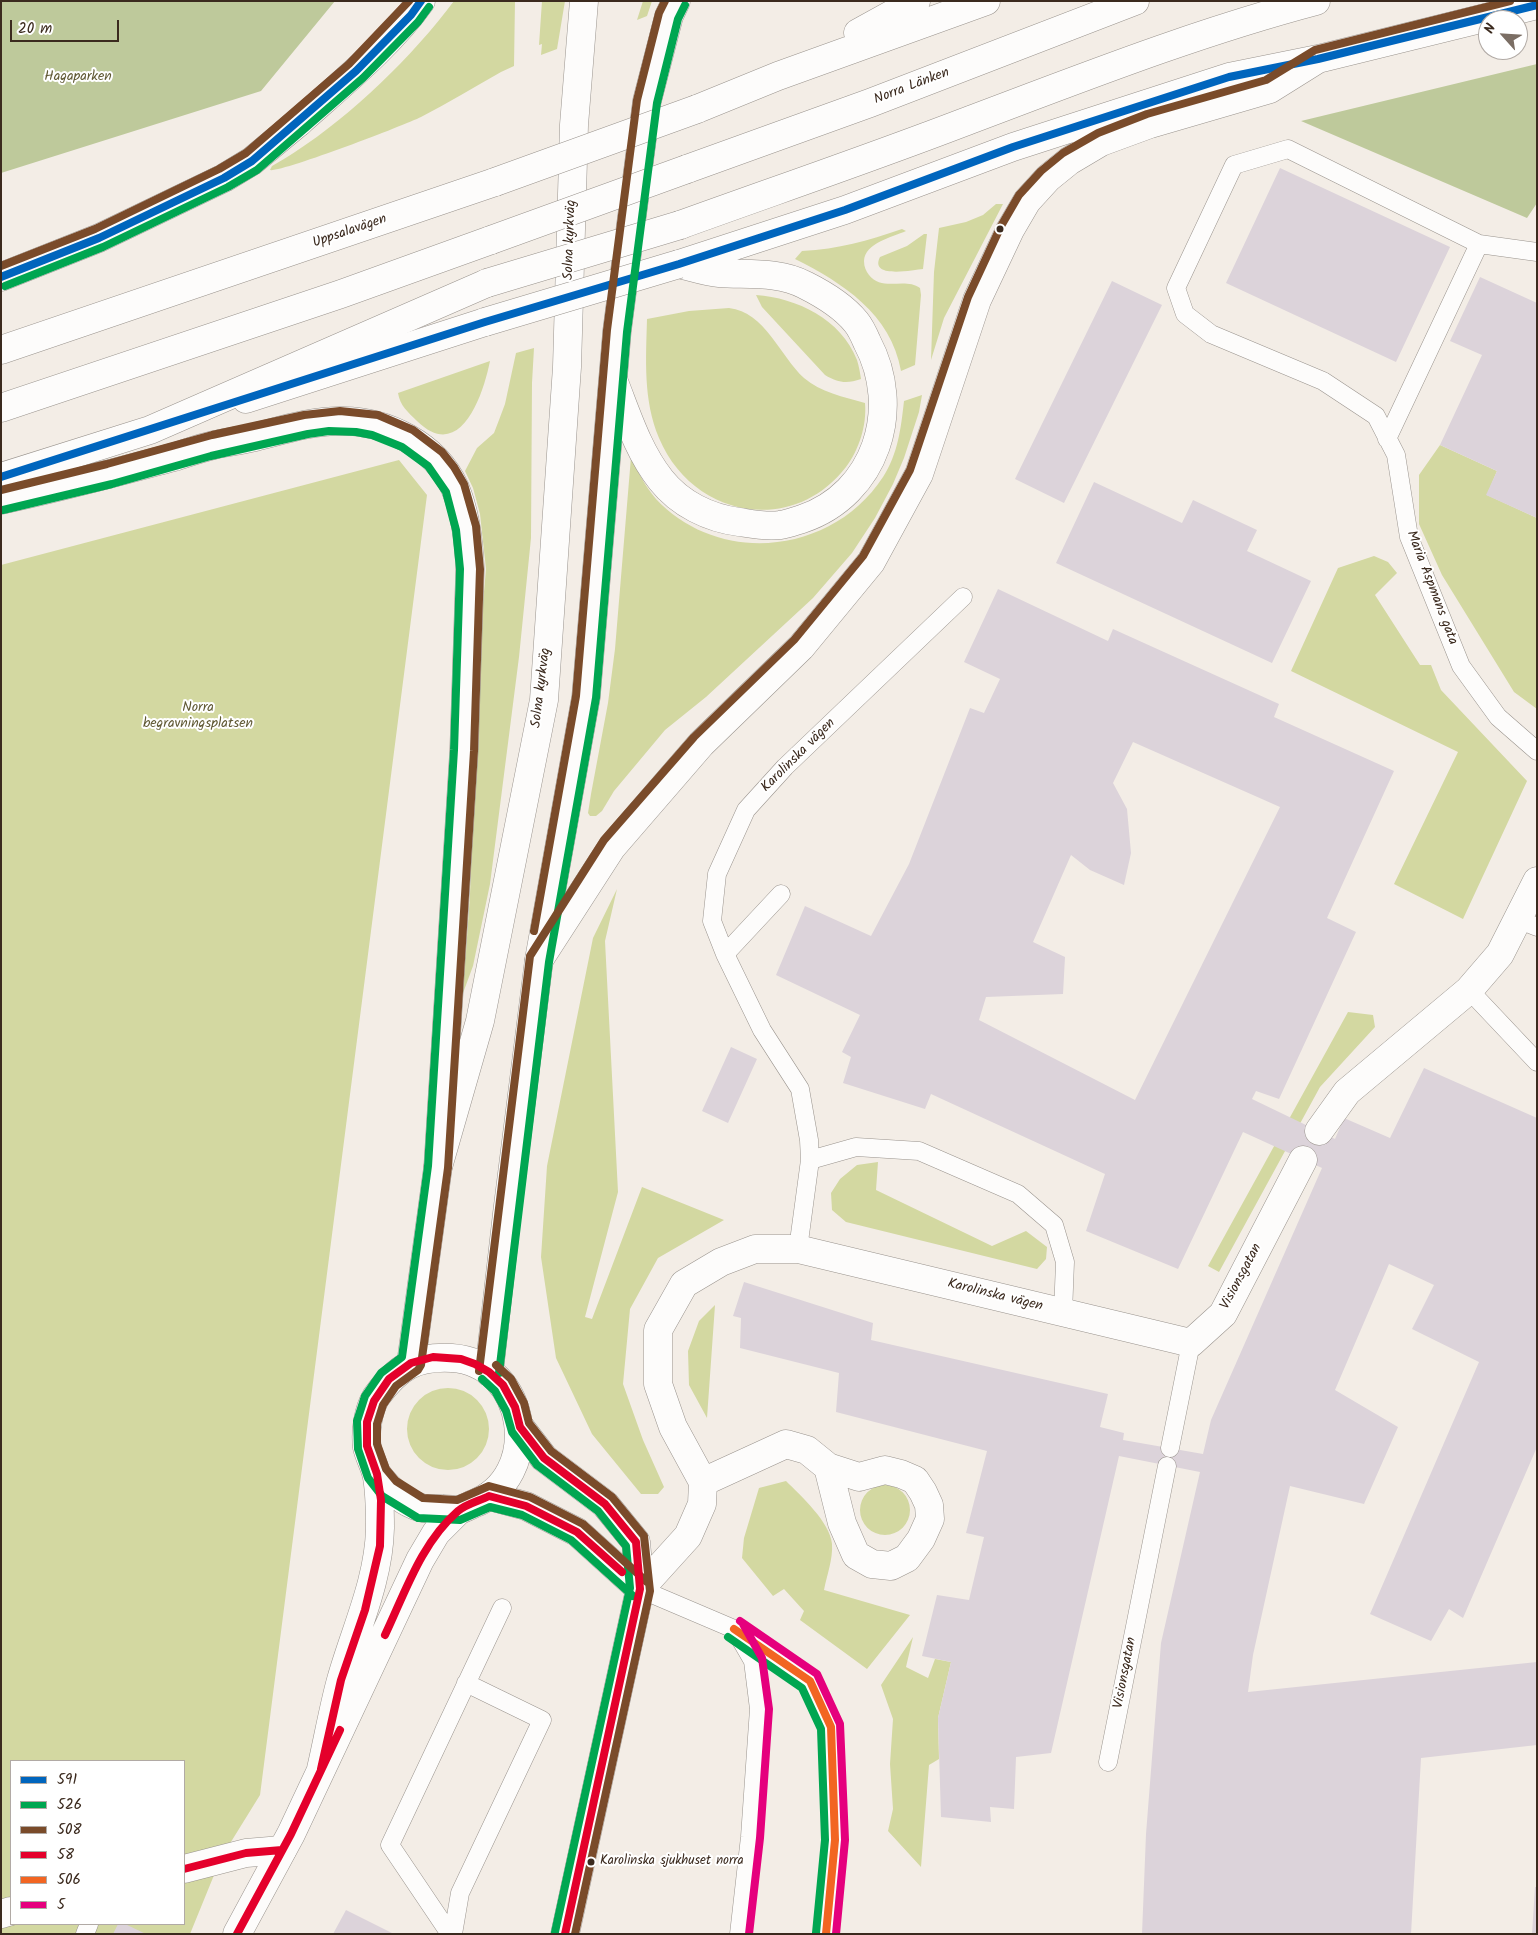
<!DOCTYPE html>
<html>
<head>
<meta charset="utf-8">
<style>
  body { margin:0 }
  #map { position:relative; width:1538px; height:1935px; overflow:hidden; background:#f3ede6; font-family:Kalam,sans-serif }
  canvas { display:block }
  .frame { position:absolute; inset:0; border:2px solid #3b2a1e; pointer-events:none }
  .legend { position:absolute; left:10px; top:1760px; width:175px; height:165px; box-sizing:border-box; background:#fff; border:1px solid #b1aaa5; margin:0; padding:6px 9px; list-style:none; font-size:15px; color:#3b2a1e }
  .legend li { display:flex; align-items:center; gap:10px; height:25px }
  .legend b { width:25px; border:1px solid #b1aaa5 }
  .north { position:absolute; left:1478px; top:10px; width:50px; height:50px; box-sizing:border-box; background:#fff; border:1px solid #b1aaa5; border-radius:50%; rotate:296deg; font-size:14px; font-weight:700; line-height:20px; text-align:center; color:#3b2a1e }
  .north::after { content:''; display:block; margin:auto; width:18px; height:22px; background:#7b6e64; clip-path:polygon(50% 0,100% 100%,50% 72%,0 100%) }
  .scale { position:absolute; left:10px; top:20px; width:109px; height:22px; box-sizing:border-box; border:2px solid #3b2a1e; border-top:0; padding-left:6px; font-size:15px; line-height:18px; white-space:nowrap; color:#3b2a1e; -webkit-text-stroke:4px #fff; paint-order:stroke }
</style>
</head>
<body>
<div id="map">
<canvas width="1538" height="1935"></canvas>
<div class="frame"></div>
<ul class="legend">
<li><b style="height:6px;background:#0065bd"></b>591</li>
<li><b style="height:6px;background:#00a651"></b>526</li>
<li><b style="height:6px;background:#7a4b2a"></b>508</li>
<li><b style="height:6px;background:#e4002b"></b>58</li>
<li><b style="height:6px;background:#f26522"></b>506</li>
<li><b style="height:6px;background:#e5007d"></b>5</li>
</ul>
<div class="north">N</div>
<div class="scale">20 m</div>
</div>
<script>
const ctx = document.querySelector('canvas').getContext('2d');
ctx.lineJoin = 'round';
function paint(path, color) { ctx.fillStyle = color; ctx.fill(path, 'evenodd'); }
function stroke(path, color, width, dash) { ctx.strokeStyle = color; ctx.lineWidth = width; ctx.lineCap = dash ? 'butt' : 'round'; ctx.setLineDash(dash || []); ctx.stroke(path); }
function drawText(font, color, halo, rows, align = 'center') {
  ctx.font = font + ' Kalam,sans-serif'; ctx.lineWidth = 4; ctx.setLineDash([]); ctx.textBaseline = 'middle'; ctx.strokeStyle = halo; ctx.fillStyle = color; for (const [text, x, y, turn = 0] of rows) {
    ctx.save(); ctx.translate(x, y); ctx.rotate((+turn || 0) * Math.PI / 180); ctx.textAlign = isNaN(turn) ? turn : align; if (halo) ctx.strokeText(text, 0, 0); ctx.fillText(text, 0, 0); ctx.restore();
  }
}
paint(new Path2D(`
  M 454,1 L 515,1 L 514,66 L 501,72 C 474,87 448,103 421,117 C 405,125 280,173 270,170 L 272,166 C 280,161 288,157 295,152 C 352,115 413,56 454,1 Z
  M 542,1 L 565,1 L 557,49 L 541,55 L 542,44 L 539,45 Z
  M 643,1 L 652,1 L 647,16 L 637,20 Z
  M 996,204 L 1003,204 L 944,318 L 931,360 L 934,272 L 939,228 L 966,222 L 983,215 Z
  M 902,229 L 906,231 C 892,237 865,243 864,261 C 864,267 866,271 869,275 C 882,292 905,277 920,288 L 921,295 L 915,365 L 901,371 C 891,314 843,283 795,259 L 802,251 C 839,249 867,241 902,229 Z
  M 924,234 L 927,234 L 923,269 C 913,270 869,279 880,257 L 907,246 Z
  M 756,295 C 797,298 841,319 857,360 C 859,366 860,373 861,379 C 847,384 838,383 825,375 L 762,307 Z
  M 729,308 C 765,312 780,356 804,378 C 820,392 844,397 865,403 C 867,425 859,450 846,467 C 792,537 692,517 659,438 C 643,400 646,359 647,319 L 689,311 Z
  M 534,348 L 532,383 L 531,538 L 519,657 L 490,884 L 473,966 L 459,1004 L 462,972 L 466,952 L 470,894 L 480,637 L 486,569 L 480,514 L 473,488 L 465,471 L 477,448 L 494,433 L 499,420 L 505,404 L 516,353 Z
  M 490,361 C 483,396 460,463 417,421 C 408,412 400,406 398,393 Z
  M 922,395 L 919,412 L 904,458 L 893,484 L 875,518 L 852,553 L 813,598 L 706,697 L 665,730 L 614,791 L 602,811 L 596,816 L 590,816 L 588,813 L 591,794 L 608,703 L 615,649 L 631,457 C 638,472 645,486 656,499 C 720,567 833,554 883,477 C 898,454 901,428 904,401 Z
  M 1440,445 L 1497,471 L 1487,495 L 1537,518 L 1537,709 L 1514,692 L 1442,575 L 1419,524 L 1419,475 Z
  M 399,460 L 427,495 L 260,1795 L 221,1858 L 190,1934 L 1,1934 L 1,565 ZM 11,1761 L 184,1761 L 184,1924 L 11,1924 Z
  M 1374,556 L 1388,562 L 1397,573 L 1375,595 L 1420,665 L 1431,665 L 1441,690 L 1527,781 L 1463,919 L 1394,884 L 1458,752 L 1291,671 L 1338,568 Z
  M 617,889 L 605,941 L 618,1192 L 585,1317 L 592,1319 L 642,1187 L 724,1220 L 658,1258 L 630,1309 L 623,1384 L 643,1440 L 664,1487 L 658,1494 L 641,1494 L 592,1434 L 556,1358 L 541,1257 L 547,1166 L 593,938 Z
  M 1348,1012 L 1373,1015 L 1375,1027 L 1320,1087 L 1219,1272 L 1208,1266 Z
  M 878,1162 L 876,1190 L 992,1246 L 1026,1231 L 1047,1247 L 1046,1259 L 1037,1269 L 846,1222 L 832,1210 L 831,1193 L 840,1179 L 857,1165 Z
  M 715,1305 L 707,1418 L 689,1385 L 688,1351 L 699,1321 Z
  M407 1429a41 41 0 1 1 82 0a41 41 0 1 1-82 0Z
  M 786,1481 C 801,1496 830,1522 832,1544 C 833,1559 827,1575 824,1590 L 910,1615 L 867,1669 L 800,1620 L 804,1611 L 784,1589 L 773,1596 L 742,1558 L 744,1538 L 759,1488 Z
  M860 1510a25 25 0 1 1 50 0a25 25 0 1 1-50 0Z
  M 913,1637 L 906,1667 L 928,1678 L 935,1659 L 951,1662 L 938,1718 L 939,1759 L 929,1765 L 921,1867 L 888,1831 L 893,1809 L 890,1764 L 893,1719 L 881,1685 Z`), '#d3d8a1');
paint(new Path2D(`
  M 1,1 L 335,1 L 261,91 L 1,173 Z
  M 1537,64 L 1537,203 L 1527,218 L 1301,121 Z`), '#bec99b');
paint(new Path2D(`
  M 1280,168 L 1450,247 L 1396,362 L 1226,283 Z
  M 1480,277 L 1537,303 L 1537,518 L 1486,495 L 1497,471 L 1440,445 L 1482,355 L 1450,341 Z
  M 1112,281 L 1162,305 L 1064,503 L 1015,479 Z
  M 1094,482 L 1182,523 L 1193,500 L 1257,530 L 1247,551 L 1311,581 L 1272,663 L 1056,563 Z
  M 998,589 L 1108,641 L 1113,629 L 1279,704 L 1274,717 L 1394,771 L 1327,918 L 1356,932 L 1279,1099 L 1256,1091 L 1252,1099 L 1335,1139 L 1344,1118 L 1390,1138 L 1424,1068 L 1537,1118 L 1537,1447 L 1463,1618 L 1449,1609 L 1431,1641 L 1370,1614 L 1479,1362 L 1412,1329 L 1434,1285 L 1389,1264 L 1335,1390 L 1398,1427 L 1364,1504 L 1290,1486 L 1253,1655 L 1248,1692 L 1537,1662 L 1537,1745 L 1421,1758 L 1411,1934 L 1142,1934 L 1146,1834 L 1161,1643 L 1200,1472 L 1119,1456 L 1051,1753 L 1016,1757 L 1014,1809 L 990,1807 L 991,1822 L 941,1817 L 938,1718 L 951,1662 L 922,1656 L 937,1595 L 969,1600 L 984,1537 L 966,1533 L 987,1451 L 836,1412 L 839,1373 L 740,1348 L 741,1318 L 733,1316 L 744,1282 L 873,1323 L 871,1340 L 1108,1394 L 1100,1427 L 1124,1433 L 1123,1440 L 1203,1454 L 1211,1420 L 1322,1168 L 1243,1132 L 1178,1269 L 1086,1231 L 1105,1174 L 931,1094 L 925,1109 L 843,1083 L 851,1057 L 842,1052 L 860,1015 L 776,975 L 805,906 L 871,936 L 909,864 L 970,708 L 984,713 L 1000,679 L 964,662 ZM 1133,742 L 1280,807 L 1135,1100 L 979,1020 L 986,997 L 1063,994 L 1065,957 L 1033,942 L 1071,855 L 1090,870 L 1124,885 L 1131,853 L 1127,809 L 1113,783 Z
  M 731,1047 L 757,1059 L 728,1123 L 702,1111 Z
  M 1535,1887 L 1537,1887 L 1537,1934 L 1532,1934 Z
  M 346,1910 L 394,1934 L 333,1934 Z
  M 118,1924 L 125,1924 L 146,1934 L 113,1934 Z`), '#dcd3da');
const lane = new Path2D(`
  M 1537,252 L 1479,244 L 1288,149 L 1234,165 L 1176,288 L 1185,314 L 1211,334 L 1323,381 L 1376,416 L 1396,455 L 1409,537 L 1461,666 L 1498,717 L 1537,751
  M 1387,439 L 1479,244
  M 1517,919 L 1537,927
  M 725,954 L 781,894
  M 1469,990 L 1537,1062
  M 810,1160 L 856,1147 L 919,1151 L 1018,1194 L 1054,1225 L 1065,1262 L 1063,1313
  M 798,1249 L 810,1160 L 809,1140 L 800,1089 L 762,1030 L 725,954 L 712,921 L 717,874 L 746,810 L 785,767 L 963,597
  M 1170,1448 L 1191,1343
  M 640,1589 L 734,1629 L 810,1681 L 831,1727 L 835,1840 L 826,1934
  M 738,1635 L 753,1661 L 759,1709 L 750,1837 L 739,1934
  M 1108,1762 L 1167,1466
  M 85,1934 L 89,1924
  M 450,1934 L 390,1845 L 502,1608
  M 453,1934 L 460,1893 L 542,1720 L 466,1683`);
const street = new Path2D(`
  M 1319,1131 L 1347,1092 L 1469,990 L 1500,954 L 1537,881
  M 520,1427 L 544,1458 L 605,1504 L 636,1542 L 640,1589 L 565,1934
  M 703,1482 L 786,1444 L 807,1450 L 828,1467 L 842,1523 L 856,1555 L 872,1564 L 891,1566 L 907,1558 L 921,1539 L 930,1519 L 929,1505 L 923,1492 L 915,1480 L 901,1474 L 885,1470 L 859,1477 L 828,1467
  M 489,1496 L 526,1506 L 577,1532 L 640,1589
  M 640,1589 L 688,1536 L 702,1504 L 703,1482 L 673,1427 L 658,1384 L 658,1330 L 684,1284 L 721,1262 L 755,1249 L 798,1249 L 1191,1343 L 1223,1314 L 1303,1160
  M 184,1869 L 246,1853 L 282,1850
  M 1,1914 L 11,1911`);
const secondary = new Path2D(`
  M 411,1363 L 438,1167 L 480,1021 L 544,700 L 567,367 L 574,125 L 584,1
  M 489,1372 L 507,1214 L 539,960 L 586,697 L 617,331 L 647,101 L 669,16 L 676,1
  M 321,1769 C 328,1739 333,1709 341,1680 C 355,1630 379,1581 380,1528 C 380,1510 380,1494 377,1477 C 375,1466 369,1457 367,1447 C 365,1432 368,1410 376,1397 C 398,1367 415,1356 452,1358 C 529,1363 544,1478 473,1504 C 469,1506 463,1509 459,1510 C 454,1510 448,1509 443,1509 C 436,1508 426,1510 419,1507 C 402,1502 387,1487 377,1474
  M 237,1934 L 291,1834 L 420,1560 L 436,1533 L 459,1510`);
const primary = new Path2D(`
  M 299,122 C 339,86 390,45 421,1
  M 679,264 L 845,210 L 1013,147 L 1229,77 L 1318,59 L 1537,5
  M 614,382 C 627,415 638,451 661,480 C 680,504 709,518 739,522 C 752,524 767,527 780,525 C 788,524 795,521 802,519 C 876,494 903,409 867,342 C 864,335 861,328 856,322 C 843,306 823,294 805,285 C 779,271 747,275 719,273 C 706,272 692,267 679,264
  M 246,399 L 485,322
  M 539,960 L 612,847 L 701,744 L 801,647 L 871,562 L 919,474 L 977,300 L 1010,230 L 1027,201 L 1048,178 L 1069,161 L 1101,142 L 1150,124 L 1270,89 L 1318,59`);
const highway = new Path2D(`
  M 858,33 L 916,1
  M 697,109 L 778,76 L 986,1
  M 687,169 L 870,103 L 1135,1
  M 680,225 C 774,191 868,159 962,123 C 1079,79 1195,33 1316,1
  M 1,277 L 99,238 L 224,178 L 252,161 L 299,122
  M 1,350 L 495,182
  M 1,408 L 341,294 L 491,240
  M 1,477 L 150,430 L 487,283
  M 1,500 C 59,488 117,472 174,457 C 187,453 200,448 214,445 C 226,442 239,441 251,438 C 280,431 310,421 340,421 C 386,420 435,445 455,488 C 466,514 469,542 470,569 L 464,750 L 438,1167`);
stroke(lane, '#99938d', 19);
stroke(street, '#99938d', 29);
stroke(secondary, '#99938d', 29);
stroke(primary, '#99938d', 29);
stroke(highway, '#99938d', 29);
stroke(lane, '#fdfcfb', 18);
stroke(street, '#fdfcfb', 28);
stroke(secondary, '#fdfcfb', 28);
stroke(primary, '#fdfcfb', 28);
stroke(highway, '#fdfcfb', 28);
const primaryBridge = new Path2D(`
  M 485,322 L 679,264`);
const highwayBridge = new Path2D(`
  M 495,182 L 697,109
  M 491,240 L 687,169
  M 487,283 L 680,225`);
stroke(primaryBridge, '#99938d', 29, []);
stroke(highwayBridge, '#99938d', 29, []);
stroke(primaryBridge, '#fdfcfb', 28);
stroke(highwayBridge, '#fdfcfb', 28);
stroke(new Path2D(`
  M 1,277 L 99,238 L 224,178 L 252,161 L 356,71 L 411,15 L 421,1
  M 1,477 L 485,322 L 679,264 L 845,210 L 1013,147 L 1229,77 L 1318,59 L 1537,5`), '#0065bd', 8);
stroke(new Path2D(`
  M 5,286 L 103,247 L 228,187 L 257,170 L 363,78 L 418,22 L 429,7
  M 3,510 L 112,484 L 211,456 L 308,434 L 329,431 L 356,432 L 372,435 L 402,447 L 428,466 L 446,492 L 456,530 L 460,569 L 454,750 L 428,1166 L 402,1357 L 381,1373 L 365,1396 L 357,1421 L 358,1449 L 368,1478 L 382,1496 L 418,1518 L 460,1520 L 490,1507 L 522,1515 L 571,1540 L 633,1596
  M 499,1373 L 549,962 L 596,698 L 627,332 L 657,103 L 678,19 L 685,5
  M 482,1379 L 495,1391 L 506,1411 L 512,1432 L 537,1465 L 598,1511 L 626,1546 L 630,1588 L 555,1932
  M 728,1637 L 802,1688 L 821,1729 L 825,1840 L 816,1933`), '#00a651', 8);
stroke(new Path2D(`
  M 1,266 L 95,229 L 219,169 L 246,153 L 349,64 L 409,1
  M 1,490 L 107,464 L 212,435 L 304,415 L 340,411 L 378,415 L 413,430 L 442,452 L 454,467 L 464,484 L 476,526 L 480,569 L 474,751 L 448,1168 L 421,1365 L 418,1370 L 396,1386 L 383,1405 L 377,1424 L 377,1444 L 386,1469 L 396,1481 L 423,1498 L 457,1500 L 489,1486 L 530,1497 L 583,1524 L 647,1582
  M 534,931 L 576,696 L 607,330 L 637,100 L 659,13 L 665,1
  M 496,1365 L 511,1379 L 524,1403 L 529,1423 L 551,1451 L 612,1497 L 644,1536 L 650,1591 L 575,1934
  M 479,1371 L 530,956 L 604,840 L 694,737 L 794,640 L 863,556 L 910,470 L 968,297 L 1001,226 L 1019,195 L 1041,171 L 1063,153 L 1098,133 L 1147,114 L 1266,80 L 1315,50 L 1510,1`), '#7a4b2a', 8);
stroke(new Path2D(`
  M 385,1635 C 405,1593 421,1543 458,1511 C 466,1504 479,1501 489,1496 L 526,1506 L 577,1532 L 622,1572
  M 321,1769 L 341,1680 L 365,1610 L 380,1546 L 381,1500 L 377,1474 L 367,1446 L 367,1422 L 374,1401 L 389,1379 L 411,1363 L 433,1357 L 461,1359 L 475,1364 L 489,1372 L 503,1385 L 515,1407 L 520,1427 L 544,1458 L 605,1504 L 636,1542 L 640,1589 L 565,1934
  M 184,1869 L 246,1853 L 282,1850
  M 237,1934 L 291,1834 L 340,1730`), '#e4002b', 8);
stroke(new Path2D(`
  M 734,1629 L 810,1681 L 831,1727 L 835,1840 L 826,1934`), '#f26522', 8);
stroke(new Path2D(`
  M 740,1621 L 817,1674 L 840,1724 L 845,1840 L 836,1934
  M 743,1624 L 762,1658 L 769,1709 L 760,1838 L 749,1934`), '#e5007d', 8);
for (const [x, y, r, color] of [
  [1000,229,4.5,"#3b2a1e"],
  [591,1862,4.5,"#3b2a1e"]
]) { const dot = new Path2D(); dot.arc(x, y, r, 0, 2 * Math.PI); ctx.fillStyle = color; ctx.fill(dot); stroke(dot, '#fff', 2); }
drawText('13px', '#3b2a1e', '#fff', [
  ["Karolinska sjukhuset norra",600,1862]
], 'left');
drawText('14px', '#605934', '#fff', [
  ["Hagaparken",78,78],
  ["Norra",198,709],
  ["begravningsplatsen",198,725]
]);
drawText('14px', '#3b2a1e', '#fff', [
  ["Norra Länken",912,87,-21],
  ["Uppsalavägen",350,232,-19],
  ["Solna kyrkväg",571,240,-88],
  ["Maria Aspmans gata",1431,588,69],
  ["Solna kyrkväg",542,688,-83],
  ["Karolinska vägen",799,756,-45],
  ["Visionsgatan",1242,1277,-62],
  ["Karolinska vägen",995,1296,14],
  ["Visionsgatan",1126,1673,-79]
]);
</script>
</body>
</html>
